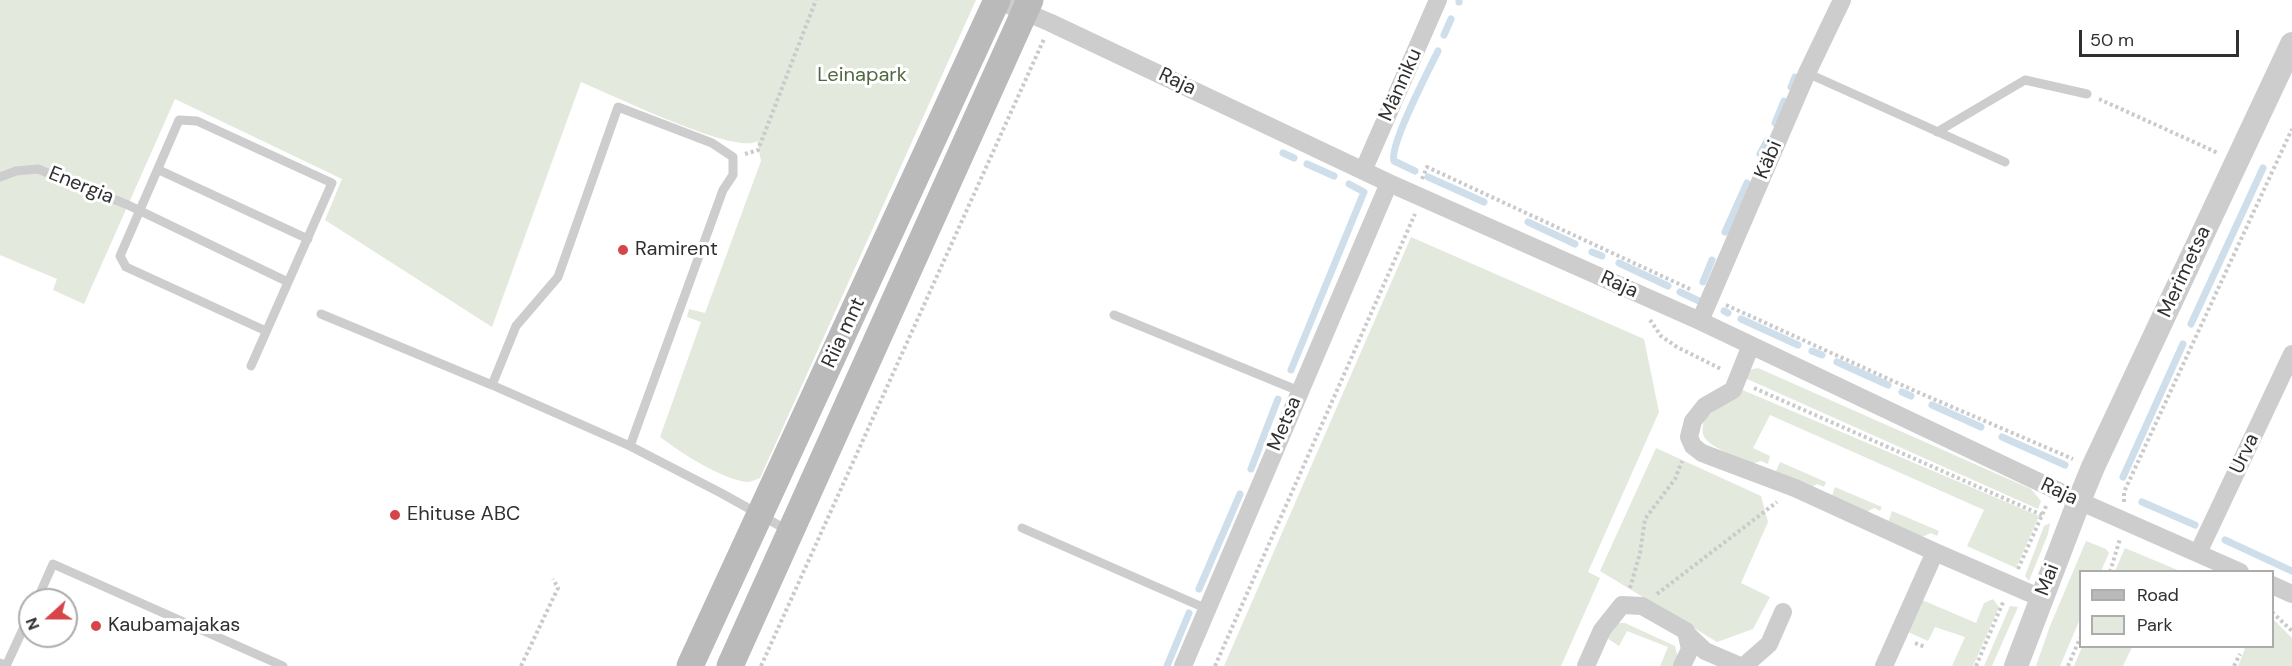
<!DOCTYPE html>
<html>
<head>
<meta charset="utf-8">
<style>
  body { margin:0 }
  #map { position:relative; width:2292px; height:666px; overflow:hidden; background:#fff; font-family:"DM Sans",sans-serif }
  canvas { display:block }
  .legend { position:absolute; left:2079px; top:570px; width:195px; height:78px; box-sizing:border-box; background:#fff; border:2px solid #acacac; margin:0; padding:8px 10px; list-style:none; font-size:18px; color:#303030 }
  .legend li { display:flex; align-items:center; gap:12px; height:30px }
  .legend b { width:30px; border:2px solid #acacac }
  .north { position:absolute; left:18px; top:588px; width:60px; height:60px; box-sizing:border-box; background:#fff; border:2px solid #acacac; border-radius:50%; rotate:249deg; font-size:16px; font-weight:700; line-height:24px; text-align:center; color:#303030 }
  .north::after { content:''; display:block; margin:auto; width:21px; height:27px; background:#d5454a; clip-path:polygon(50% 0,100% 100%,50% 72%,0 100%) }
  .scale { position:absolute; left:2079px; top:30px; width:160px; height:27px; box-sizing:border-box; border:3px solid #303030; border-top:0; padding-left:8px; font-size:18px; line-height:21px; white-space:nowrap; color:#303030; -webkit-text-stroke:4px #fff; paint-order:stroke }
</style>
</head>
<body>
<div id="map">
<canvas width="2292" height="666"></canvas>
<ul class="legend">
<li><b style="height:8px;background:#bababa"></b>Road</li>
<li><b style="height:16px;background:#e3e9dd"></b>Park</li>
</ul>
<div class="north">N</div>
<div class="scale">50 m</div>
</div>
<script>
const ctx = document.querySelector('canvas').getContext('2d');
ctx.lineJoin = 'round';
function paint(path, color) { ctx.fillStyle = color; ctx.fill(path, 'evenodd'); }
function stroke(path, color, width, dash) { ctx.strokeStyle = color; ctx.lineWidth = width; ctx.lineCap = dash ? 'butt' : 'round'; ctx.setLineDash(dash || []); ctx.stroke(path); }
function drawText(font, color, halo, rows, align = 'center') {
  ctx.font = font + ' "DM Sans",sans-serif'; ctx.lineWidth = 6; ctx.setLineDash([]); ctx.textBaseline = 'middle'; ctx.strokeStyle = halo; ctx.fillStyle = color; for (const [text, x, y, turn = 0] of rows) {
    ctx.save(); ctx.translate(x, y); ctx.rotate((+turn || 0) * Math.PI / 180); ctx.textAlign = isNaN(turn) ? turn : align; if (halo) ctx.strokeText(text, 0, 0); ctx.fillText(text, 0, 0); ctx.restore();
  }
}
paint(new Path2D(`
  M 0,0 L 976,0 L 760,478 C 755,480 751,482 746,482 C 720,478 681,453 660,437 L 701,322 L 687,317 L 689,309 L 705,313 L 761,161 L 757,141 C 737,156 608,93 581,82 L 492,327 L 325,220 L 342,179 L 175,99 L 84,304 L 53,290 L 57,279 L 0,255 Z
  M 1411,237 L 1644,339 L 1659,412 L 1588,572 L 1600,578 L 1561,666 L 1224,666 Z
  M 1758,368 L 2031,489 L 2041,501 L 2038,509 L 1745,378 L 1749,370 Z
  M 1738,388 L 2039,516 L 2016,568 L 1967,546 L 1984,510 L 1770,415 L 1753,448 L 1770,456 L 1768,464 L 1761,461 L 1751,464 C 1741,459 1710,447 1705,438 C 1701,433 1703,425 1704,420 Z
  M 1656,448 L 1761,496 L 1768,522 L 1741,583 L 1770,597 L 1753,629 L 1717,642 L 1600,571 Z
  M 1780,462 L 1826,482 L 1824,487 L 1817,484 L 1809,488 L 1775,474 Z
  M 1835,487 L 1882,507 L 1880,511 L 1874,508 L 1865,513 L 1831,499 Z
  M 1892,511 L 1939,531 L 1937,536 L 1931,533 L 1922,537 L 1888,523 Z
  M 2050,523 L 2048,534 L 2029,581 L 2025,576 L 2044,526 Z
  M 2086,541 L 2106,549 L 2109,553 L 2101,571 L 2080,572 L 2080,619 L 2060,666 L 2036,666 L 2050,626 Z
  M 2125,548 L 2180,571 L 2115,571 Z
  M 1920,599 L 1976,623 L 1984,603 L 1993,599 L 1999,607 L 1973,666 L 1952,666 L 1965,637 L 1935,627 L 1928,641 L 1908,632 Z
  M 2010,606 L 2018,607 L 1992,666 L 1984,666 Z
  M 2273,619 L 2292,638 L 2292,666 L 2238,666 L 2245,649 L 2241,647 L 2272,646 Z
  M 1618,623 L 1625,623 L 1675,646 L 1678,658 L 1674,666 L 1660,666 L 1668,647 L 1627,631 L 1619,646 L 1607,638 Z
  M 2082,647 L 2082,646 L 2132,647 L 2123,666 L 2074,666 Z`), '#e3e9dd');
stroke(new Path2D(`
  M 1459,2 L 1459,0
  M 1444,35 L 1451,19
  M 1791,87 L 1795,77
  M 1775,123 L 1784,101
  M 1283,153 L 1294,158
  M 1760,154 L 1767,141
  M 1307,164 L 1334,176
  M 1415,171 L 1394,161 C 1389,145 1429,70 1438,51
  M 1428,177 L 1484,202
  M 1528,222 L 1575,244
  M 1725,232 L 1747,183
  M 1592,252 L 1602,256
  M 1619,263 L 1668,286
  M 1703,282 L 1712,260
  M 1680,292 L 1699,301
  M 1724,311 L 1728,313
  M 1741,319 L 1798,345
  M 2191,324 L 2263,168
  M 1812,351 L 1822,355
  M 1837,362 L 1888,385
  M 1291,370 L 1364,192 L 1349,184
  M 1902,392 L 1911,396
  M 1932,405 L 1981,427
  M 2002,437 L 2065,465
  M 1251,469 L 1278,399
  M 2123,477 L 2183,344
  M 2142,502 L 2195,525
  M 2225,540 L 2292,571
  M 1199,589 L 1240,494
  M 1167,666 L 1189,613`), '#cedeea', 7);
stroke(new Path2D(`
  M 2099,99 L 2218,153
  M 745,154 L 758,150 L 816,0
  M 1422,179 L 1427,167 L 1692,290
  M 1726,305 L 1915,391 L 2073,459
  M 1650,320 L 1661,336 L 1677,347 L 1721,369
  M 1754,388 L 2042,515
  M 2124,502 L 2124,492 L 2292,129
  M 2018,569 L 2047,504
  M 2110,572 L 2120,539
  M 1630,588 L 1640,553 L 1645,519 L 1675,479 L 1682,461
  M 1657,594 L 1777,502
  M 2272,612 L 2292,631
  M 1915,643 L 1925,647
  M 521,666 L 558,588 L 553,579
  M 761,666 L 1044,39
  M 1215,666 L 1415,214
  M 1976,666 L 2004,600
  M 2068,666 L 2080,638
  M 2234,666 L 2240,654`), '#cacaca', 4, [3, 3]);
stroke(new Path2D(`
  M 1807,73 L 2005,162
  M 1937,132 L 2025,80 L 2087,94
  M 159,170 L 308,239
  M 0,177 L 16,171 L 38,169 L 128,205 L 288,282
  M 321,314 L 492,385 L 630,446 L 721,493 L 789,531
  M 1114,315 L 1299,391
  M 251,366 L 332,183 L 197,121 L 179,120 L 120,256 L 126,267 L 266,331
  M 492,385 L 516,326 L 558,277 L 618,107 L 712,143 L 733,157 L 733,175 L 723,190 L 630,446
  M 1022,528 L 1207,609
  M 37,600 L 53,564 L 283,666
  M 0,663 L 6,666 L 30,614`), '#cdcdcd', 9);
stroke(new Path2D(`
  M 997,0 L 1051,23 L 1389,183 L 1700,321 L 2079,501 L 2240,572
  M 1363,171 L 1438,0
  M 1700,321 L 1807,73 L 1842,0
  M 1751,345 L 1733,390 L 1705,406 L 1693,421 L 1689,437 L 1693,446 L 1702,453 L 1795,488 L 1935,552 L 2041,598
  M 2198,553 L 2292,354
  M 2272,585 L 2292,594
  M 1686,633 L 1705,651 L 1740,666
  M 1183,666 L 1389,183
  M 1586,666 L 1602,630 L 1622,605 L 1642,606 L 1686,631 L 1690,649 L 1682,666
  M 1744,666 L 1769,644 L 1783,612
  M 1884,666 L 1935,552`), '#cdcdcd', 18);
stroke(new Path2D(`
  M 2016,666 L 2079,501 L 2093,467 L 2292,44`), '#cdcdcd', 24);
stroke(new Path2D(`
  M 690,666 L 997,0
  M 730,666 L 1030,0`), '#bababa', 27);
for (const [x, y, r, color] of [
  [623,250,6,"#d5454a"],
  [395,515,6,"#d5454a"],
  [96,626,6,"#d5454a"]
]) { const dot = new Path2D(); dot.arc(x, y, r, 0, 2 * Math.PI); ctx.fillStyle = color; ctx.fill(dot); stroke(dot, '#fff', 2); }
drawText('20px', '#526841', '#fff', [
  ["Leinapark",862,76]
]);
drawText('20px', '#303030', '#fff', [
  ["Raja",1177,82,25],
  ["Männiku",1401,85,-66],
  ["Käbi",1769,160,-67],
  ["Energia",81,186,22],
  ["Merimetsa",2185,272,-65],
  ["Raja",1619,285,24],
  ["Riia mnt",844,333,-65],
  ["Metsa",1285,424,-67],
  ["Urva",2245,454,-65],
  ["Raja",2059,492,25],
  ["Mai",2048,580,-69]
]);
drawText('20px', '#303030', '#fff', [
  ["Ramirent",635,250],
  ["Ehituse ABC",407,515],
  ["Kaubamajakas",108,626]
], 'left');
</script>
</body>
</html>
